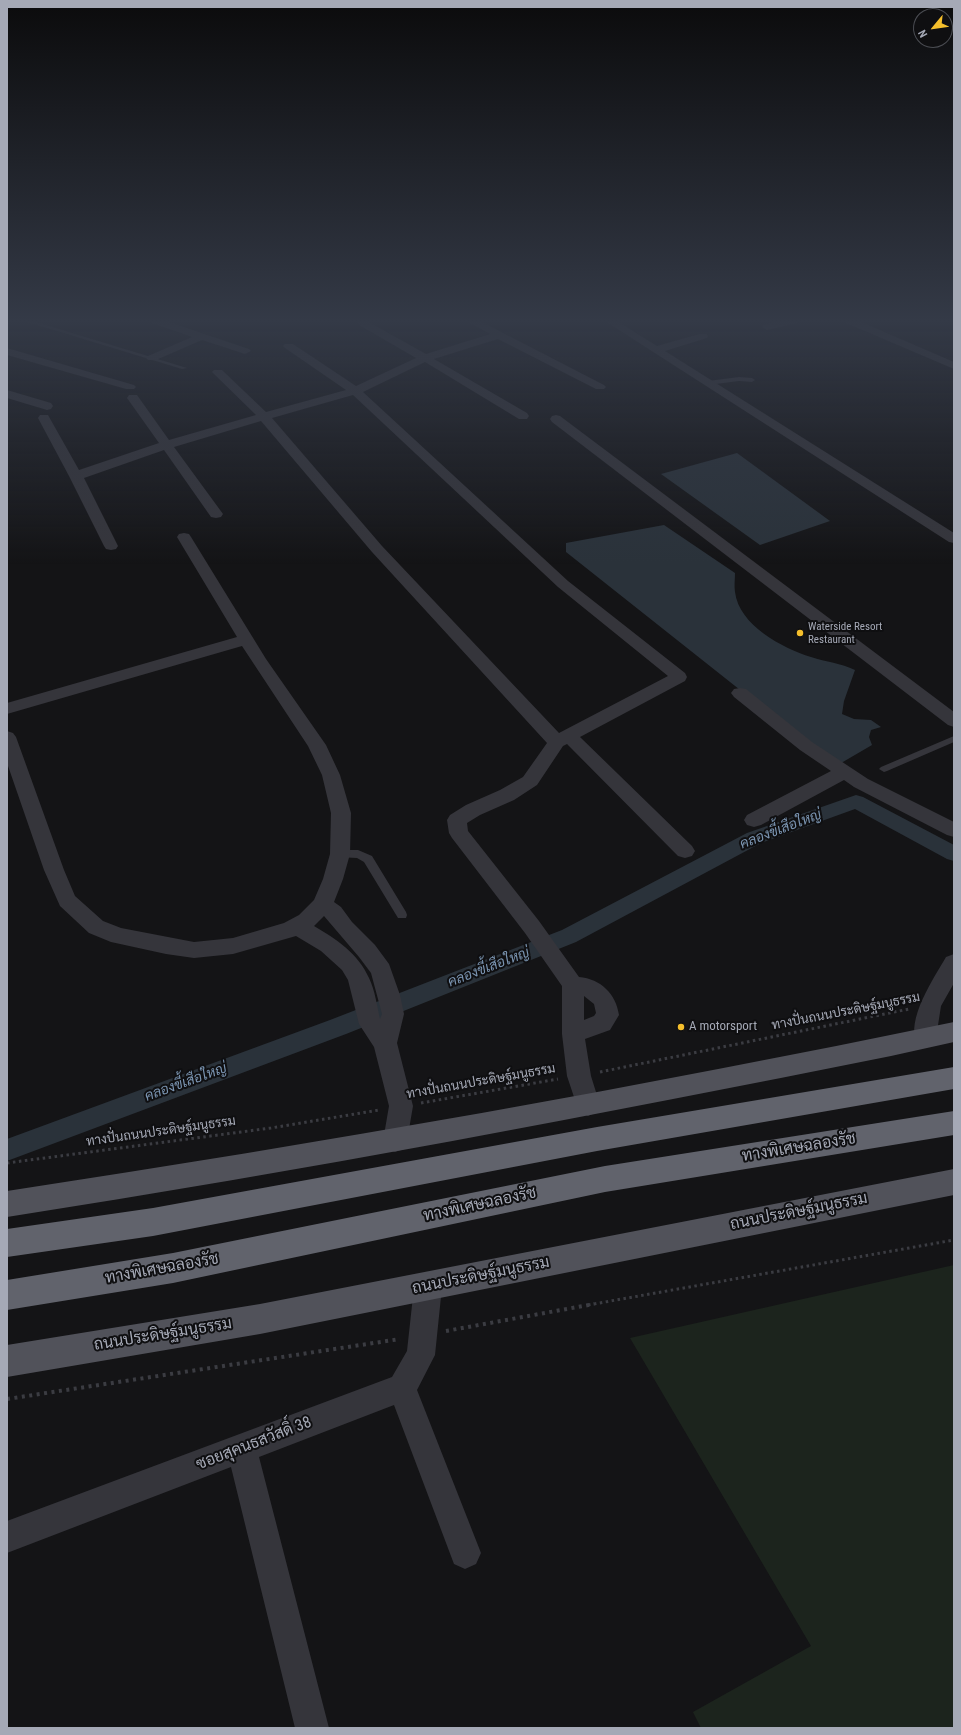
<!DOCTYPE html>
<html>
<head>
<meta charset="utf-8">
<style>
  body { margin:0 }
  #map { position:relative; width:961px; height:1735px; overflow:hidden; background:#141416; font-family:"Roboto Condensed",sans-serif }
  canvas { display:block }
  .frame { position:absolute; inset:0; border:8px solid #a5a9b6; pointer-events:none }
  .north { position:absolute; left:913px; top:8px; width:40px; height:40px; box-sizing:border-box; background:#0f0f11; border:1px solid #4b4d53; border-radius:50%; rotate:241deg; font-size:11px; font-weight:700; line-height:16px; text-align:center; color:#a5a9b6 }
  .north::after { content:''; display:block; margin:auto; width:14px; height:18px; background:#f5bf2c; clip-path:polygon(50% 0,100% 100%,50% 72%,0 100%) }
</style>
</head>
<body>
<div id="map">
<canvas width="961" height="1735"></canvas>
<div class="frame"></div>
<div class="north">N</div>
</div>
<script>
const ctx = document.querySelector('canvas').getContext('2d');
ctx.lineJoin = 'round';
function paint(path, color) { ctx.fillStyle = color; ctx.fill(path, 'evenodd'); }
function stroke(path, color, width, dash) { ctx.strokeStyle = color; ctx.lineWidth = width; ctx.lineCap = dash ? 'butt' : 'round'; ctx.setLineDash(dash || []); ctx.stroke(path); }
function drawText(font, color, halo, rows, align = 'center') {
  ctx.font = font + ' "Roboto Condensed",Sarabun,sans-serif'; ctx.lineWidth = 4; ctx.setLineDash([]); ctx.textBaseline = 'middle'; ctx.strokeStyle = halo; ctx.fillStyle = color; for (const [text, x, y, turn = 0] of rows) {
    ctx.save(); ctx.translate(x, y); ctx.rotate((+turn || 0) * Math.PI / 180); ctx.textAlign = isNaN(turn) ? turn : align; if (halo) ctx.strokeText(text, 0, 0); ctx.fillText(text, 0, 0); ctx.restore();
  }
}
paint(new Path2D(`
  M 954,1265 L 954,1728 L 701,1728 L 693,1712 L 811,1646 L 630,1338 Z`), '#1c241d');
paint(new Path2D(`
  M 737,453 L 830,521 L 760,545 L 661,474 Z
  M 664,525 L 735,573 C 735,579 734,586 735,592 C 739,625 782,648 811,657 C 826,662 841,663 855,670 L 844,701 L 842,714 L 854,719 L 871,720 L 881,727 L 871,730 L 869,737 L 872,745 L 836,766 L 566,552 L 566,543 Z`), '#2a323a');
paint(new Path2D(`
  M 856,795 L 863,797 L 954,845 L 954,861 L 947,859 L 855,809 L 761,843 L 576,942 L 346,1034 L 7,1161 L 7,1139 L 330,1020 L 562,930 L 747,833 Z`), '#2a323a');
stroke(new Path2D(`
  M 600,1072 L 909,1009
  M 421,1103 L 558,1079
  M 7,1163 L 271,1128 L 379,1110
  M 588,1305 L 954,1240`), '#3b3c42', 3, [2.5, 3.5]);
stroke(new Path2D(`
  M 446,1331 L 594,1304
  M 7,1399 L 400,1339`), '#3b3c42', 4, [3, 4.5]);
paint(new Path2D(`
  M 24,321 L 33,321 L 187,368 L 182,369 Z
  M 739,377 L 752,378 L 755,380 L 752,382 L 739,381 L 708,385 L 705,383 L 708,381 Z
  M 954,736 L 954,742 L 887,771 L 884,772 L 879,769 L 881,767 Z
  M 340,850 L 358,850 L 372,856 L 406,912 L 407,915 L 406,918 L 398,918 L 364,862 L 357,858 L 337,857 L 335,854 Z`), '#35353b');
paint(new Path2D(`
  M 151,321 L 166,321 L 249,349 L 251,351 L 245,354 L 202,340 L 156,360 L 148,360 L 146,358 L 148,356 L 192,337 L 152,323 Z
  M 359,321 L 367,321 L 426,354 L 490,334 L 467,321 L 480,321 L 604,385 L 606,387 L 604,389 L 596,389 L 498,339 L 434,359 L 527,413 L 529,416 L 527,419 L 519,419 L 425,362 L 363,392 L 568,581 L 685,673 L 687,677 L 685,681 L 580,737 L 692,846 L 695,851 L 692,856 L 685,858 L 678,856 L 567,744 L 563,746 L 537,785 L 514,800 L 480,815 L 467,823 L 468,831 L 539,921 L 579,977 C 601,979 616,994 619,1015 L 610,1030 L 585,1039 L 591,1076 L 600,1105 L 597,1112 L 588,1116 L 579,1112 L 567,1076 L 562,1034 L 562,986 L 525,933 L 452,838 L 449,833 L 447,820 L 450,815 L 466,805 L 500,790 L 523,777 L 547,743 L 372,552 L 261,421 L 174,447 L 223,514 L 221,517 L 216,518 L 211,517 L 164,450 L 84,478 L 118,546 L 116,549 L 111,550 L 106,549 L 104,546 L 69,476 L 38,418 L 40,415 L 48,415 L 79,470 L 159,443 L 127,398 L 129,395 L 137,395 L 169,440 L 256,415 L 214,374 L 212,372 L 214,370 L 222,370 L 266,412 L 346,390 L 285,348 L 283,346 L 285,344 L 293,344 L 356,386 L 416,358 L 359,325 L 358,323 ZM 353,395 L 558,587 L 668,676 L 559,733 L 382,546 L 272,418 ZM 584,996 L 594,1004 L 596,1013 L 594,1016 L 584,1020 Z
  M 605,321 L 617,321 L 657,346 L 699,334 L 707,334 L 708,336 L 707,338 L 665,351 L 954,533 L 954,543 L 949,542 Z
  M 779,321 L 798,321 L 797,323 L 767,330 L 762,327 L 763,325 Z
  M 845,321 L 859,321 L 954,362 L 954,369 L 846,323 Z
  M 7,348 L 134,385 L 136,387 L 134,389 L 126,389 L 7,355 Z
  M 7,390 L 51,403 L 53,406 L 51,409 L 47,410 L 7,398 Z
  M 556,415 L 560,416 L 954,712 L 954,727 L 948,725 L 552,422 L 550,419 L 552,416 Z
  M 184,533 L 189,534 L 191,537 L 266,659 L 326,745 L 340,775 L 351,813 L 350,854 L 343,879 L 334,902 L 341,907 L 352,922 L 375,945 L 389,964 L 400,995 L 404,1014 L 397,1043 L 413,1106 L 407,1141 L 404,1149 L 395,1152 L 386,1149 L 383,1141 L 389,1106 L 374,1047 L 359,1024 L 348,980 L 342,970 L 321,951 L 296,936 L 233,954 L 194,958 L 166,954 L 111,942 L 89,933 L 60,906 L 44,870 L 7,763 L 7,731 L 13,733 L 16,737 L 64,870 L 75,896 L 103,921 L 121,928 L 194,942 L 233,938 L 284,923 L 299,915 L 314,900 L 323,879 L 330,854 L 331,813 L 322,775 L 308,746 L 242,646 L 7,714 L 7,703 L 237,637 L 177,537 L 179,534 ZM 324,916 L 359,957 L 371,973 L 382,1014 L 380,1019 C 377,1006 375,990 369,978 C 358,953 336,939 314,926 Z
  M 740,688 L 746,689 L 812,742 L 868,779 L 954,822 L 954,837 L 947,835 L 854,787 L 844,780 L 761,825 L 754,827 L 747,825 L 744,820 L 747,815 L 831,771 L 800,750 L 734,697 L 731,693 L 734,689 Z
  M 954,954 L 954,983 L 941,1006 L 936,1038 L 933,1045 L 925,1048 L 917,1045 C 905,1020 934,978 946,957 Z
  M 428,1273 L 438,1277 L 442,1287 L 435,1355 L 417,1390 L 481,1553 L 476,1564 L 465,1569 L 454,1564 L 394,1405 L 259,1457 L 329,1728 L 295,1728 L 231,1467 L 7,1553 L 7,1521 L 392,1377 L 407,1351 L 414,1287 L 418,1277 Z`), '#35353b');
paint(new Path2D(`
  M 954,1022 L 954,1042 L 891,1056 C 597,1115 303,1171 7,1217 L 7,1191 C 324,1143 640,1087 954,1022 Z
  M 954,1169 L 954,1195 L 260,1334 L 7,1377 L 7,1345 L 260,1304 Z`), '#51525a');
paint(new Path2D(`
  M 954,1067 L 954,1089 L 597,1151 L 153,1236 L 7,1257 L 7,1229 L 153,1208 L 597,1127 Z
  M 954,1111 L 954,1135 L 605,1192 L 173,1283 L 7,1310 L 7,1280 L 173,1253 L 605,1166 Z`), '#61636c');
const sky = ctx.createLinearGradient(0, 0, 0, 564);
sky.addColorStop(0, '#0b0b0c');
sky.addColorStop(0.57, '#343a47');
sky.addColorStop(1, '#343a4700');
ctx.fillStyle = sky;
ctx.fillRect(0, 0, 961, 564);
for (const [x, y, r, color] of [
  [800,633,4,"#f5bf2c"],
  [681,1027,4,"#f5bf2c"]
]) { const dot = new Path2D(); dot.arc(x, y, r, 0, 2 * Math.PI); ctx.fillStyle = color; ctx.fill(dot); stroke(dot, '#0f0f11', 1.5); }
drawText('11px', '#a5a9b6', '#0f0f11', [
  ["Waterside Resort",808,627],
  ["Restaurant",808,640]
], 'left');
drawText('13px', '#a5a9b6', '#0f0f11', [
  ["ทางปั่นถนนประดิษฐ์มนูธรรม",846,1012,-11],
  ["ทางปั่นถนนประดิษฐ์มนูธรรม",481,1082,-10],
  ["ทางปั่นถนนประดิษฐ์มนูธรรม",161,1132,-8]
]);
drawText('13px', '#a5a9b6', '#0f0f11', [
  ["A motorsport",689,1027]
], 'left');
drawText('italic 14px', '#7b95b2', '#0f0f11', [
  ["คลองขี้เสือใหญ่",781,830,-21],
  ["คลองขี้เสือใหญ่",489,968,-21],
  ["คลองขี้เสือใหญ่",186,1083,-20]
]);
drawText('16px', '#a5a9b6', '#0f0f11', [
  ["ทางพิเศษฉลองรัช",799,1148,-9],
  ["ทางพิเศษฉลองรัช",480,1205,-12],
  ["ถนนประดิษฐ์มนูธรรม",799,1212,-11],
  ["ทางพิเศษฉลองรัช",162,1269,-10],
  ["ถนนประดิษฐ์มนูธรรม",481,1276,-11],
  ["ถนนประดิษฐ์มนูธรรม",163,1335,-9],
  ["ซอยสุคนธสวัสดิ์ 38",254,1444,-21]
]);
</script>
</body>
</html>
